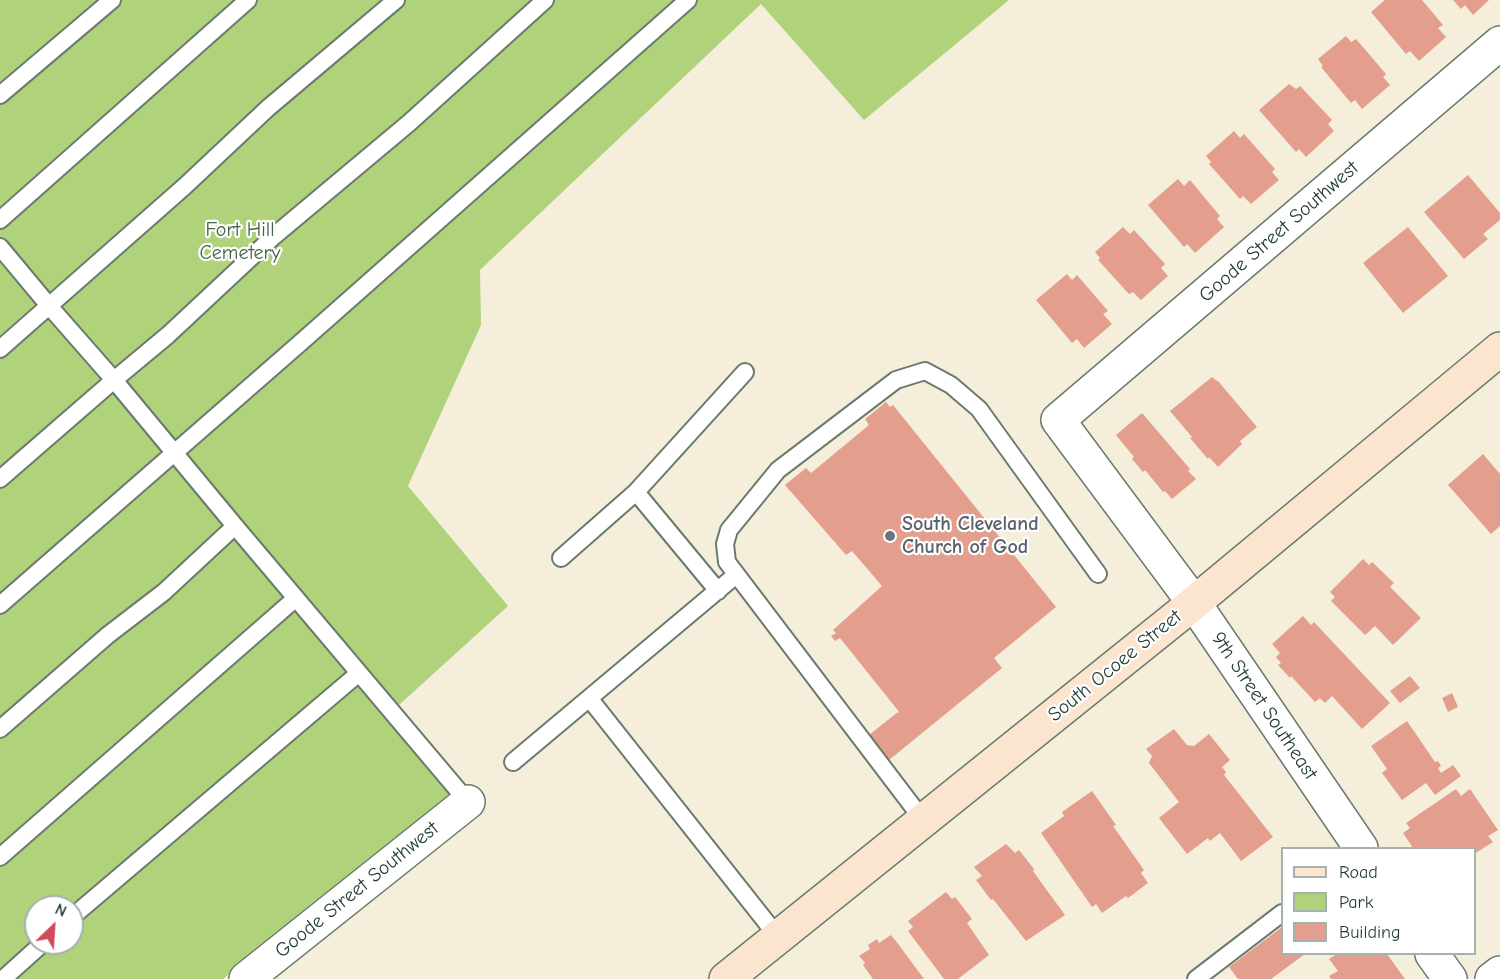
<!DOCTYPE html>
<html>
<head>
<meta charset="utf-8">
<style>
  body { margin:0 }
  #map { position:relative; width:1500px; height:979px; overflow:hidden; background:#f4eedb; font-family:"Comic Neue",sans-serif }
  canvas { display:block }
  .legend { position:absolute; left:1281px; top:847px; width:195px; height:108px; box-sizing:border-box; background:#fff; border:2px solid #a5b1ae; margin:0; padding:8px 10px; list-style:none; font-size:18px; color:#1f3d34 }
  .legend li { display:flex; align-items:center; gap:12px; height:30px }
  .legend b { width:30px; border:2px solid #a5b1ae }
  .north { position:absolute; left:24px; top:895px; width:60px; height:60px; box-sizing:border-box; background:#fff; border:2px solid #a5b1ae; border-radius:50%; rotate:25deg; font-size:16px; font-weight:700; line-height:24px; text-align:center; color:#1f3d34 }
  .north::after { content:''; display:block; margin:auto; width:21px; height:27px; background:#d1495b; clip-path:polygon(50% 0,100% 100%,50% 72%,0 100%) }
</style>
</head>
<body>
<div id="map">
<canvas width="1500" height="979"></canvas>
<ul class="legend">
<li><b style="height:8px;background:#fce5cf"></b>Road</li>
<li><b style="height:16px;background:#afd27b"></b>Park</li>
<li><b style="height:16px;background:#e49e8d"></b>Building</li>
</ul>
<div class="north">N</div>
</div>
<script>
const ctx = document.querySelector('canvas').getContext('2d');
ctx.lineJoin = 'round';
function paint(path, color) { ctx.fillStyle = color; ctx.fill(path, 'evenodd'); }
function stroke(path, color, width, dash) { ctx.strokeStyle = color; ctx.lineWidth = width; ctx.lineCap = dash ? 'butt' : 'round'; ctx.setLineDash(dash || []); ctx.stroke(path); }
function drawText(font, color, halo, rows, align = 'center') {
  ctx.font = font + ' "Comic Neue",sans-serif'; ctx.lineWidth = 4.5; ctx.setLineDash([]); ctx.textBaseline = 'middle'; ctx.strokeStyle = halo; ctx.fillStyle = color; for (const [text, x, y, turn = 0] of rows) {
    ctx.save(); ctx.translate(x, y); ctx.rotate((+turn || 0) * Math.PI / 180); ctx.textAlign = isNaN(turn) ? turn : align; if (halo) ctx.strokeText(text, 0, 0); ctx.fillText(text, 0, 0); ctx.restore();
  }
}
paint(new Path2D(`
  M 0,0 L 1009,0 L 864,120 L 761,4 L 480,270 L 481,325 L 408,486 L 508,606 L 389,714 L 457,795 L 223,979 L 0,979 ZM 36,907 L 72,907 L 72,943 L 36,943 Z`), '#afd27b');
paint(new Path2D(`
  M 1385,0 L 1422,0 L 1443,25 L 1438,28 L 1446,37 L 1419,61 L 1410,51 L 1406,54 L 1371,12 Z
  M 1453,0 L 1489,0 L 1473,15 L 1465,5 L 1461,9 Z
  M 1346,36 L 1351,42 L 1356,39 L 1386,74 L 1383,77 L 1390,85 L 1362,109 L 1355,100 L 1351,103 L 1321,67 L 1323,66 L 1318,59 Z
  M 1289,84 L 1296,89 L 1300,86 L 1332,120 L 1328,124 L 1334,131 L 1306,157 L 1299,149 L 1296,152 L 1259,110 Z
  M 1234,131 L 1240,138 L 1244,134 L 1275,169 L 1272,172 L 1279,180 L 1251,204 L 1243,196 L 1240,199 L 1209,164 L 1211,162 L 1206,156 Z
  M 1468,175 L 1500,213 L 1500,220 L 1483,234 L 1488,239 L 1464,259 L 1424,212 Z
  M 1178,179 L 1184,186 L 1190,180 L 1220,216 L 1217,219 L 1224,227 L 1195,253 L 1187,244 L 1184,247 L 1148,205 Z
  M 1123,227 L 1130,234 L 1134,230 L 1165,264 L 1161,268 L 1168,276 L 1141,300 L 1133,292 L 1129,294 L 1098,260 L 1100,258 L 1095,252 Z
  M 1408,227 L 1448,276 L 1403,313 L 1363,263 Z
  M 1067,274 L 1072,280 L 1077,275 L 1108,311 L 1103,314 L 1112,324 L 1084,348 L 1077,339 L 1072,343 L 1036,300 Z
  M 1212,377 L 1217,381 L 1218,381 L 1257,427 L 1240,441 L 1242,444 L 1218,467 L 1209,457 L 1208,459 L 1190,438 L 1192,437 L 1170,411 Z
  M 886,402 L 890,407 L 893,405 L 1056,607 L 994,658 L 1002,668 L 889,760 L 869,735 L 898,712 L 900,713 L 840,638 L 835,641 L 831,636 L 836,633 L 833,630 L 882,586 L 852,551 L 846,555 L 785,485 L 806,468 L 811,473 L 869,425 L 865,419 Z
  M 1142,413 L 1190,469 L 1188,471 L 1196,479 L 1172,499 L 1165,491 L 1163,492 L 1145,470 L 1143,472 L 1132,459 L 1134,457 L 1116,435 Z
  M 1483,454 L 1500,474 L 1500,526 L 1491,534 L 1448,485 Z
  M 1363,559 L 1369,565 L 1372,562 L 1394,583 L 1390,587 L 1421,618 L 1393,645 L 1375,626 L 1365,635 L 1331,601 L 1335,597 L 1330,592 Z
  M 1303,616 L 1311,625 L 1314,622 L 1390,703 L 1362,729 L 1332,696 L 1325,703 L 1320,698 L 1315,702 L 1291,676 L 1290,678 L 1278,665 L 1281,663 L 1276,657 L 1280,653 L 1272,644 Z
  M 1410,676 L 1420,688 L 1400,703 L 1390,691 Z
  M 1452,693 L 1458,707 L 1448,712 L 1442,698 Z
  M 1407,721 L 1435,762 L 1438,761 L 1441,766 L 1438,768 L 1441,773 L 1453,765 L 1461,776 L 1435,795 L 1426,783 L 1402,800 L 1382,773 L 1387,769 L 1371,746 Z
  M 1174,729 L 1187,745 L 1194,746 L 1209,734 L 1230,760 L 1222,767 L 1226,772 L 1224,775 L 1273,837 L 1241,861 L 1220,833 L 1210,841 L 1208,838 L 1187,854 L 1159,818 L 1179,802 L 1149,763 L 1152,756 L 1146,749 Z
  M 1456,789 L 1461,796 L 1470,789 L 1498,830 L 1488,836 L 1493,842 L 1474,854 L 1474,848 L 1413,848 L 1403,833 L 1410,828 L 1406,823 Z
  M 1092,791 L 1116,825 L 1113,826 L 1144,870 L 1141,873 L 1148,883 L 1128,898 L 1126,896 L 1102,913 L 1096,904 L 1092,907 L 1041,833 L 1064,816 L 1062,812 Z
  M 1006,844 L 1015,853 L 1019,850 L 1034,869 L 1033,871 L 1043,885 L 1065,915 L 1026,941 L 993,899 L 991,900 L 976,880 L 982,876 L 974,867 Z
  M 946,892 L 952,899 L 955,897 L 972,919 L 967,923 L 989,955 L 958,979 L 944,979 L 908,931 L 913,927 L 908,921 Z
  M 1282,927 L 1282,954 L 1305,954 L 1271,979 L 1238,979 L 1229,967 Z
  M 891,935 L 896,941 L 924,979 L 873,979 L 863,965 L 865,963 L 859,956 L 870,949 L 868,945 L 877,939 L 879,943 Z
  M 1337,954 L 1387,954 L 1405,979 L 1331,979 L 1329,976 L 1338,971 L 1329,959 Z`), '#e49e8d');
const lane = new Path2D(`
  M 0,95 L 112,0
  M 0,220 L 248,0
  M 0,247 L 50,307 L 114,380 L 235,526 L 468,802
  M 0,349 L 185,186 L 268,108 L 396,0
  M 0,479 L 114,380 L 168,335 L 274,236 L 409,123 L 545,0
  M 561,558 L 636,492
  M 718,591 L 636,492 L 745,372
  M 0,605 L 299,344 L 688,0
  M 589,698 L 778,937
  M 0,729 L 108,635 L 164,592 L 235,526
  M 513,762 L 736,575
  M 923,820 L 727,562 L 725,544 L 729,530 L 778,470 L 896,380 L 925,371 L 951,385 L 979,409 L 1098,574
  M 0,857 L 296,598
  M 72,917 L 359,673
  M 3,979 L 43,943
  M 1196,979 L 1282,913`);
const street = new Path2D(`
  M 1361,848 L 1194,603 L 1058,420 L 1500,43
  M 1432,954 L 1450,979
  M 246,979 L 468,802
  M 1492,979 L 1500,973`);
const secondary = new Path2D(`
  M 726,979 L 1194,603 L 1500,349`);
stroke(lane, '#6a7b6e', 20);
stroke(street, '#6a7b6e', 36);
stroke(secondary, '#6a7b6e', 36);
stroke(lane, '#fff', 16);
stroke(street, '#fff', 33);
stroke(secondary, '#fce5cf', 33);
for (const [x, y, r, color] of [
  [890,536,6,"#6b7280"]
]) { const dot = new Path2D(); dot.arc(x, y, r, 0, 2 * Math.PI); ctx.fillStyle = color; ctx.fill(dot); stroke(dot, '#fff', 2); }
drawText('20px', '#436246', '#fff', [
  ["Fort Hill",240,230],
  ["Cemetery",240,253]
]);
drawText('20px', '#1f3d34', '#fff', [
  ["Goode Street Southwest",1279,232,-41],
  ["South Ocoee Street",1115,666,-39],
  ["9th Street Southeast",1264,706,56],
  ["Goode Street Southwest",357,890,-39]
]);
drawText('bold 20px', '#5b616d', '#fff', [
  ["South Cleveland",902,524],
  ["Church of God",902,547]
], 'left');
</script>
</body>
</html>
